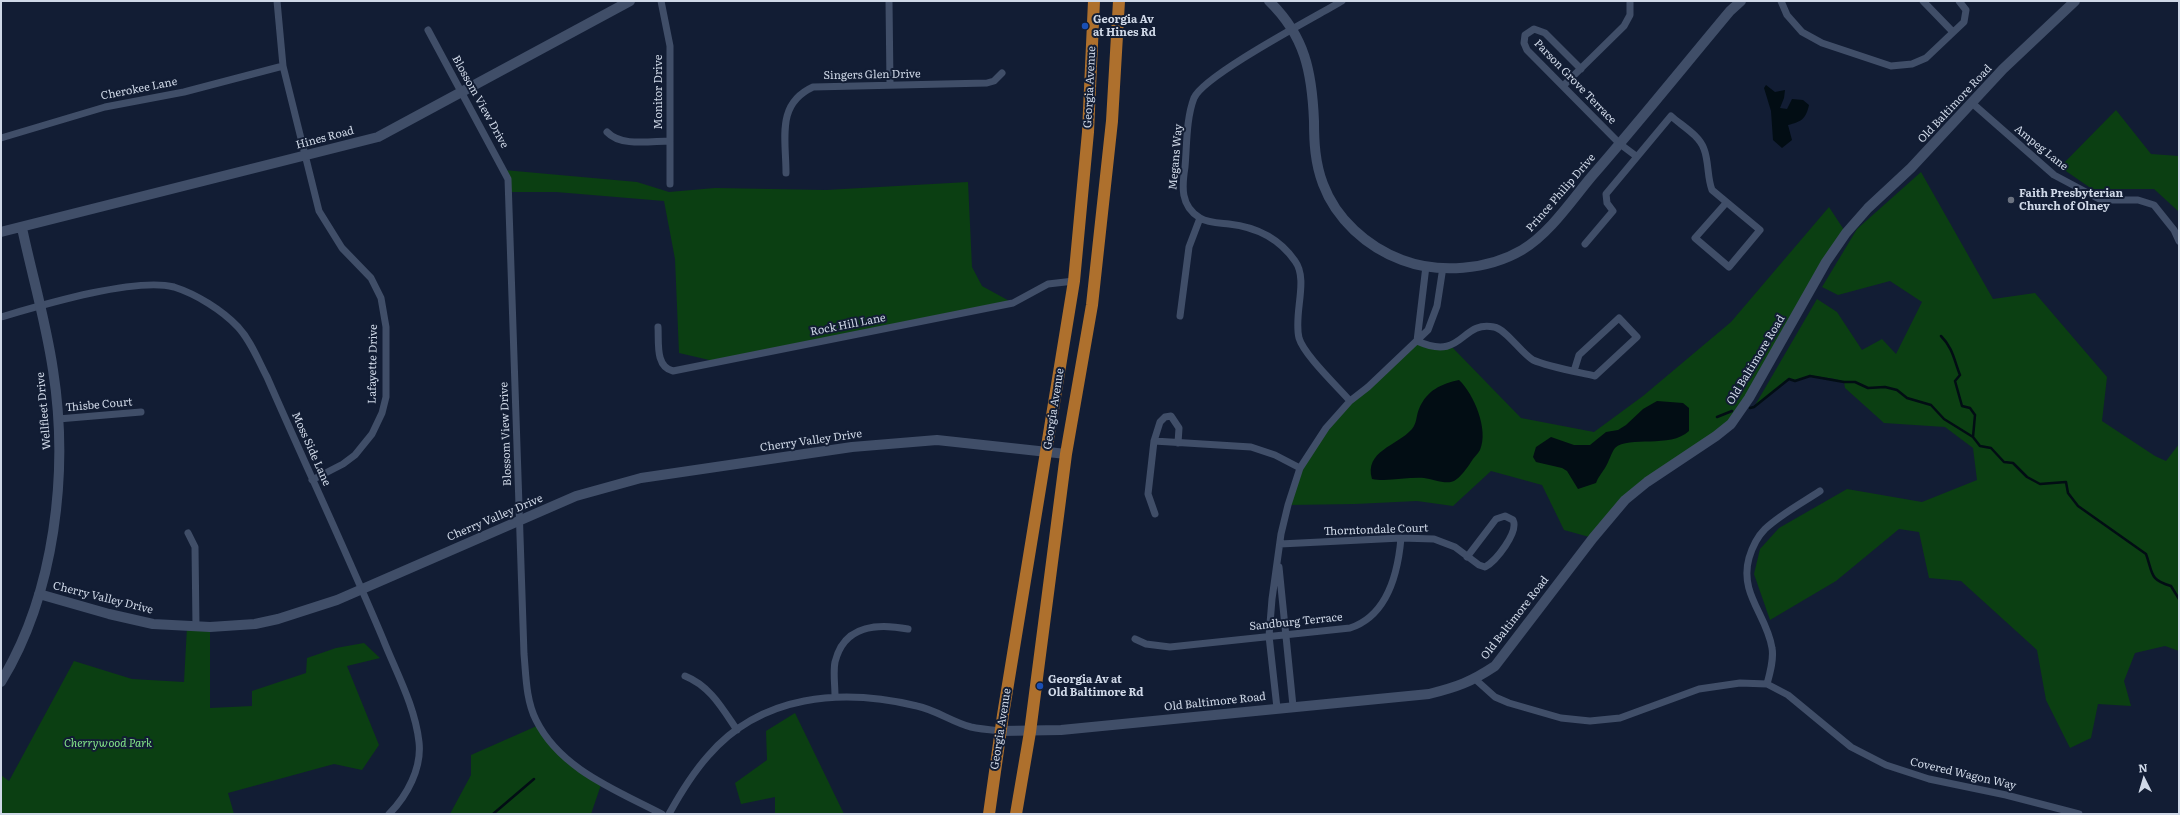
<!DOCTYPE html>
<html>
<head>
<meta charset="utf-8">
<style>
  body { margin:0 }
  #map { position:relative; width:2180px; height:815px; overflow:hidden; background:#121d34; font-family:Literata,serif }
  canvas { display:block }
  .frame { position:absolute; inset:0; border:2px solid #cfd8e7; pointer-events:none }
  .north { position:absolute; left:2124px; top:759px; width:40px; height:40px; -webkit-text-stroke:3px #121d34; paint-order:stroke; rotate:355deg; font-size:11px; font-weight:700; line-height:16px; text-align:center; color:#cfd8e7 }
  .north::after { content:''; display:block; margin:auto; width:14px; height:18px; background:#cfd8e7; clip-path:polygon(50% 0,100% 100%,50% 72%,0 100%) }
</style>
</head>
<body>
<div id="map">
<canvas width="2180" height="815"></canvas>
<div class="frame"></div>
<div class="north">N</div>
</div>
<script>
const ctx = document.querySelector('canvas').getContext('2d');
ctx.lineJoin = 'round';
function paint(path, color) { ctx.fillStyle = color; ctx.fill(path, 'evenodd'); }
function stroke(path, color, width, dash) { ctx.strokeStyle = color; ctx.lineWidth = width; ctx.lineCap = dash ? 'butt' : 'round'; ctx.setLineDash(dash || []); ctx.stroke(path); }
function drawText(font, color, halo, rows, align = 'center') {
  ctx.font = font + ' Literata,serif'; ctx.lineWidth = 4; ctx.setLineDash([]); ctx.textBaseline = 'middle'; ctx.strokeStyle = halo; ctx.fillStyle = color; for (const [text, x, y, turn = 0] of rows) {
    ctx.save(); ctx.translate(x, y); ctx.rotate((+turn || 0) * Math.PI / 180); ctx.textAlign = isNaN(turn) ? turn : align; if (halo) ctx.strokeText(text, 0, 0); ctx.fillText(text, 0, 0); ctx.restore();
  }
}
paint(new Path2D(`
  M 2116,110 L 2151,154 L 2179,156 L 2179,215 L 2178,211 L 2154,189 L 2092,189 L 2060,167 Z
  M 504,170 L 637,182 L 669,192 L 715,188 L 826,190 L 968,182 L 972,267 L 982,286 L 1013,303 L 718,362 L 679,353 L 675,259 L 664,201 L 556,192 L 510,192 Z
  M 1921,172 L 1993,299 L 2035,293 L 2107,377 L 2102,421 L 2155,456 L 2166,461 L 2179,444 L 2179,651 L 2165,646 L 2135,653 L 2124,681 L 2131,706 L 2098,704 L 2091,738 L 2070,748 L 2046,700 L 2037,650 L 1961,581 L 1929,578 L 1919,532 L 1899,529 L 1836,581 L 1770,620 L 1754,574 L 1760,549 L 1779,528 L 1847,489 L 1922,502 L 1977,480 L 1973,448 L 1945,427 L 1884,423 L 1845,388 L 1844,382 C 1835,378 1821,377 1811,376 C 1803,376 1798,382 1789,379 L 1754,407 L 1817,299 L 1837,312 L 1862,350 L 1882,339 L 1896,354 L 1922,302 L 1890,281 L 1838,295 L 1822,287 L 1857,229 Z
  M 1829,207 L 1846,233 L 1731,424 L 1647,481 L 1593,538 L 1564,530 L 1542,485 L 1491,471 L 1453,506 L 1417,501 L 1355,504 L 1288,505 L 1300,468 L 1326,428 L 1417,341 L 1451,346 L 1521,418 L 1594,432 L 1643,396 L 1731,322 Z
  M 187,627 L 210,627 L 210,708 L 252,706 L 252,691 L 306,673 L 307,658 L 336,648 L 364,643 L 380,658 L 347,666 L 379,745 L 362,770 L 334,764 L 228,793 L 234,814 L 1,814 L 1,775 L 9,781 L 74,661 L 132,679 L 184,682 Z
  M 795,713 L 844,814 L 775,814 L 775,797 L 741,804 L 735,783 L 767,760 L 766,731 Z
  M 539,725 L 552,746 L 602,782 L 591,814 L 450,814 L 471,775 L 471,755 Z`), '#0b3f12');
paint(new Path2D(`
  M 1766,85 L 1775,92 L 1785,90 L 1784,98 L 1780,108 L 1787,109 L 1792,99 L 1803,100 L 1809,105 C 1806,119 1801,122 1788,125 L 1792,140 L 1782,148 L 1773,140 L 1771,111 L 1764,88 Z
  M 1459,380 C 1474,394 1489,430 1480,450 C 1478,454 1473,458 1471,462 C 1467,468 1461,477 1454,481 C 1446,485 1433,479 1424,478 C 1407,477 1387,482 1372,479 C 1364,451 1397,446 1412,429 C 1417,423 1416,416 1419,409 C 1427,390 1441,384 1459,380 Z
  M 1657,401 L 1683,403 L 1689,408 L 1689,431 C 1670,449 1629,435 1615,448 C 1611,453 1609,462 1605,468 C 1602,473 1598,477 1596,483 L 1578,489 L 1567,471 L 1562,468 L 1536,462 L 1533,457 L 1536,447 L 1551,437 L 1574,445 L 1590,445 L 1606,432 L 1618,430 L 1626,425 L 1643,409 Z`), '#020d14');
stroke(new Path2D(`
  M 1941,336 C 1953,348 1954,360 1960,375 L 1955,381 L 1962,406 L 1970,408 L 1975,415 L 1973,437
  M 1750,408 L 1754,407 L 1789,379 L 1795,381 L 1810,376 L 1844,382 L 1855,382 L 1868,388 L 1885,387 L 1897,390 L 1907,398 L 1931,405 L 1944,419 L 1973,437 L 1980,446 L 1991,448 L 2004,462 L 2013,463 L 2027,477 L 2040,484 L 2066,482 L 2068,493 L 2078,506 L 2146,554 C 2153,573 2149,580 2171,586 L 2179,599
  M 1717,417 L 1732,411
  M 493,814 L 534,779`), '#020d14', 2.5);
stroke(new Path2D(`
  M 277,1 L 283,66 L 319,211 L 342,248 L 371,278 L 381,298 L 386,327 L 386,397 L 382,413 L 372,434 L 355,455 L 343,464 L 312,480
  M 661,1 L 670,46 L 670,184
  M 889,1 L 890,84
  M 1342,1 C 1315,17 1204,75 1194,98 C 1186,119 1187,145 1185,167 C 1182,186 1180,206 1200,218 C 1208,223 1220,223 1229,224 C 1256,227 1279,238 1295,261 C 1309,280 1293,314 1299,338 C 1304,355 1337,386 1350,401
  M 1781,1 L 1787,15 L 1802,32 L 1822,43 L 1891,66 L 1912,64 L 1926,58 L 1964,22 L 1966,10 L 1959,1
  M 1923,1 L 1953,32
  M 428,30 L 508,179 L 524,654 C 526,676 526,700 536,720 C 560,769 616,790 662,814
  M 1581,69 L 1545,33 L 1534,29 L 1525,35 L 1524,43 L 1527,50 L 1620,144 L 1636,156
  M 1563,86 L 1624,26 L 1630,15 L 1630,1
  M 1972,103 L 2054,175 L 2101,200 L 2138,200 L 2154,205 L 2174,230 L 2179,241
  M 607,132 C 621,147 651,141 670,141
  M 1,138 L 105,107 L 184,92 L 283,66
  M 786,173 C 786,138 776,104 813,87 L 987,83 L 994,81 L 1002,73
  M 1585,244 L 1613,211 L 1607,203 L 1606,194 L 1671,116 C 1682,126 1699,135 1704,149 C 1709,162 1707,177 1712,190 L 1760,230 L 1729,267 L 1695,238 L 1726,203
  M 1180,316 L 1189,247 L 1200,218
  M 1,317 C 42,305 135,277 174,287 C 196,294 222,310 238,327 C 251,341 258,360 267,377 C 305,464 346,551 383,639 C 396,672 415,706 419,742 C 422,768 407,796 389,814
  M 658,327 C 659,342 655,367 673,371 L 1013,303 L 1048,284 L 1074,281
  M 1417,341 C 1464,362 1460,320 1494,327 C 1506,329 1521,353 1533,360 C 1549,367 1578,372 1595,376 L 1637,337 L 1619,318 L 1579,355 L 1574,371
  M 1417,341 L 1426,266
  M 58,419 L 141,412
  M 1154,441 L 1160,422 L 1165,417 L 1171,416 L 1179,428 L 1178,443
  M 1155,514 L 1148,494 L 1154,441 L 1251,447 L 1275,455 L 1300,468
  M 188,533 L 195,547 L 196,627
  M 1280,544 L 1401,538 L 1434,539 L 1455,547 L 1479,565 L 1485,567 C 1496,561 1519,532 1513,520 L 1505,516 L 1496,519 L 1467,557
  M 1279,567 L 1293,706
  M 1135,639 L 1146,644 L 1170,647 L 1350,628 C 1387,616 1398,573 1401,538
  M 685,676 C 710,686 722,708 737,730
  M 1475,679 L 1495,697 L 1509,703 L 1561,718 L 1590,721 L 1620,718 L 1699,689 L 1740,683 L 1767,684 L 1788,695 L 1851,747 L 1886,765 L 1929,779 L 2006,795 L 2079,814
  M 1767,684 C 1770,673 1774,659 1772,648 C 1767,615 1739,594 1749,558 C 1752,548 1757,537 1765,529 C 1781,514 1802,503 1820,491
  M 835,696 C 835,685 833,672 835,662 C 844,625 877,623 908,629
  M 1277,708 L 1269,636 L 1272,599 L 1281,534 L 1288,505 L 1300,468 L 1326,428 L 1350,401 L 1368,387 L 1428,330 L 1437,306 L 1443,267
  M 669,814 C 680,794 692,774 708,756 C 761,694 842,688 917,706 C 936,710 952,722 971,727 C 980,729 991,730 1001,731`), '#404e68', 7);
stroke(new Path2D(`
  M 1269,1 C 1305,36 1312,72 1314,121 C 1314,142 1315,163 1323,184 C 1336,219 1367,247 1402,260 C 1439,274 1488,270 1522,250 C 1550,233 1571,201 1592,176 C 1639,122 1684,66 1730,11 L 1741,1
  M 1,232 L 378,137 L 630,1
  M 39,594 L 109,614 L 153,624 L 210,627 L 255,624 L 278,619 L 337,600 L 576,496 L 641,478 L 852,447 L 937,440 L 1066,454
  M 1,682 C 55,593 69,472 53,370 C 46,322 32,275 22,228
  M 1001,731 L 1061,730 L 1429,694 C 1457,687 1471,682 1495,666 L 1593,538 L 1625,500 L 1647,482 L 1716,436 L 1731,424 L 1749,398 L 1826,262 L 1846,233 L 1868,208 L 1911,168 L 2003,69 L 2075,1`), '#404e68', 10);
stroke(new Path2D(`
  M 989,814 L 1003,715 L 1074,281 L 1088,132 L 1094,1
  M 1016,814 L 1030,732 L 1066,454 L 1092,305 L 1112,121 L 1119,1`), '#ae702d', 12);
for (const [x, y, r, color] of [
  [1085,26,4,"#1a4fb4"],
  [2011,200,4,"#6b7280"],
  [1040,686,4,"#1a4fb4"]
]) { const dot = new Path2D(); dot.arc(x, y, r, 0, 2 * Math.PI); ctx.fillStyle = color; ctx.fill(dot); stroke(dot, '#121d34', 1.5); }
drawText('bold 11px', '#cfd8e7', '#121d34', [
  ["Georgia Av",1093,20],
  ["at Hines Rd",1093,33],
  ["Faith Presbyterian",2019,194],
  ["Church of Olney",2019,207],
  ["Georgia Av at",1048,680],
  ["Old Baltimore Rd",1048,693]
], 'left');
drawText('11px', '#cfd8e7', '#121d34', [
  ["Singers Glen Drive",872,75,-1],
  ["Parson Grove Terrace",1575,82,46],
  ["Georgia Avenue",1090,87,-87],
  ["Cherokee Lane",139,89,-11],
  ["Monitor Drive",659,92,-90],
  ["Blossom View Drive",480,102,61],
  ["Old Baltimore Road",1955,104,-47],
  ["Hines Road",325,138,-15],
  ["Ampeg Lane",2041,148,39],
  ["Megans Way",1176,157,-85],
  ["Prince Philip Drive",1561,193,-49],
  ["Rock Hill Lane",848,325,-11],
  ["Old Baltimore Road",1756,360,-59],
  ["Lafayette Drive",373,364,-89],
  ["Thisbe Court",99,405,-5],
  ["Georgia Avenue",1054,409,-81],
  ["Wellfleet Drive",44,411,-95],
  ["Blossom View Drive",506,434,-92],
  ["Cherry Valley Drive",811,441,-8],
  ["Moss Side Lane",311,449,66],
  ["Cherry Valley Drive",495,518,-23],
  ["Thorntondale Court",1376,530,-2],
  ["Cherry Valley Drive",103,598,14],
  ["Old Baltimore Road",1515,618,-52],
  ["Sandburg Terrace",1296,622,-6],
  ["Old Baltimore Road",1215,702,-6],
  ["Georgia Avenue",1001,729,-81],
  ["Covered Wagon Way",1963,774,13]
]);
drawText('italic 11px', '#84e689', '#121d34', [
  ["Cherrywood Park",108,744]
]);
</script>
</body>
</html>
